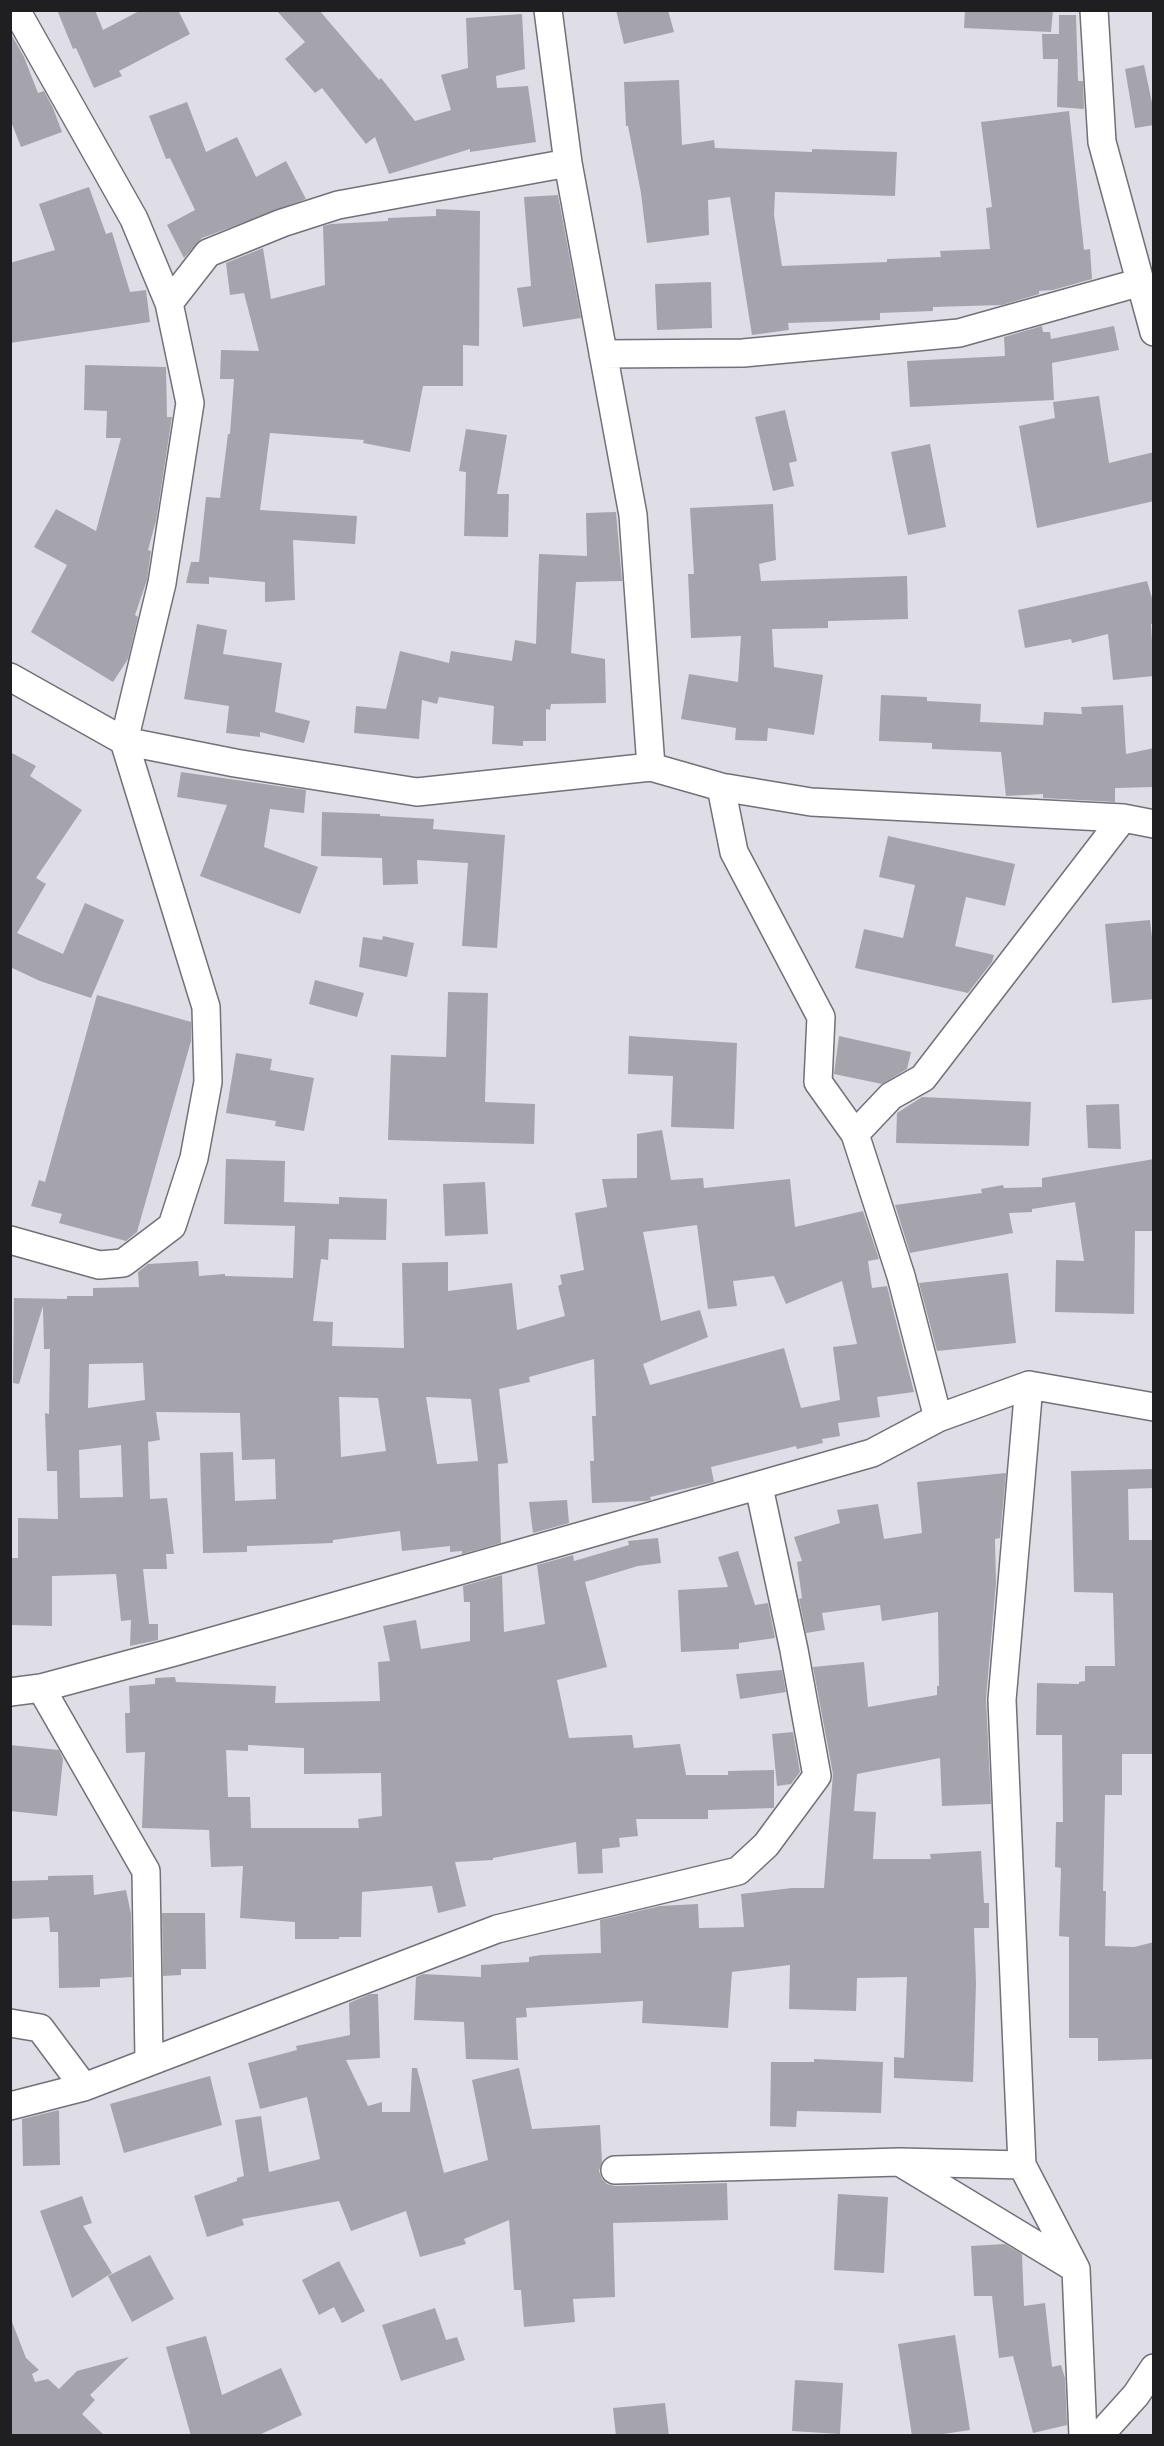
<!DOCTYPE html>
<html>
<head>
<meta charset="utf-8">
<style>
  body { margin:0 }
  #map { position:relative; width:1164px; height:2446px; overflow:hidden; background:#dfdde5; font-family:"Varela Round",sans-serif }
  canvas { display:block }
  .frame { position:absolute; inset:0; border:12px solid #1f1f22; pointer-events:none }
</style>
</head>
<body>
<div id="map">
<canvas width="1164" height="2446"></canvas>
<div class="frame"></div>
</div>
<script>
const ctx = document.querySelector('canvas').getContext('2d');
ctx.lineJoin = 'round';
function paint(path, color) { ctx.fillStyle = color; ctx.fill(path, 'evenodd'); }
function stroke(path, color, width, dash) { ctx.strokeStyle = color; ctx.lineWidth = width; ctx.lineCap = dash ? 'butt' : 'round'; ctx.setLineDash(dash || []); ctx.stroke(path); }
paint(new Path2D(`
  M 57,10 L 95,10 L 103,30 L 141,10 L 178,10 L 190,34 L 119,71 L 122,76 L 94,88 L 76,48 L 73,49 Z
  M 276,10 L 319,10 L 379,80 L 381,78 L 415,121 L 451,110 L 441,75 L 468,68 L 466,18 L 522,14 L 525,69 L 496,76 L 497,88 L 528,86 L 536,142 L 470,152 L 470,149 L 389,174 L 375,137 L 366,144 L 322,88 L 315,93 L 285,59 L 305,42 Z
  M 616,10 L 668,10 L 674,32 L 624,44 Z
  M 965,10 L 1053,10 L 1051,32 L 964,28 Z
  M 1059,15 L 1076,15 L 1078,81 L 1083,81 L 1084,109 L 1057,107 L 1058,59 L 1043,59 L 1042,34 L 1059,34 Z
  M 10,32 L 24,57 L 38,93 L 44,91 L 53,108 L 62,132 L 21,147 L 10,119 Z
  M 1144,65 L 1154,112 L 1154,125 L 1135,128 L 1125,69 Z
  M 679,80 L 682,145 L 714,140 L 715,148 L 812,152 L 812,149 L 897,152 L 895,196 L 775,192 L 774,215 L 782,266 L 887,262 L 887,259 L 941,257 L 940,251 L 990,249 L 986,208 L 992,207 L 981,122 L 1069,111 L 1084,250 L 1090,249 L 1092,279 L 1053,290 L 1039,291 L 1039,294 L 1002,305 L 933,307 L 933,311 L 880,313 L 880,320 L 788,323 L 789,330 L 752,335 L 730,197 L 708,200 L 709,235 L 647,243 L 641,193 L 628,126 L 626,126 L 624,82 Z
  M 187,102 L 206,152 L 237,137 L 256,177 L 286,161 L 306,199 L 202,238 L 184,258 L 167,225 L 195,210 L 170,158 L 166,159 L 149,116 Z
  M 89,187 L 106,234 L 112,232 L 130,292 L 146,290 L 150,322 L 10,343 L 10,263 L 55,250 L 39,204 Z
  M 558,195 L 581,318 L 523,327 L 517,288 L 531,286 L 524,197 Z
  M 436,209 L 480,211 L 479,346 L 463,345 L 463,386 L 423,386 L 410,452 L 363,443 L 364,440 L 270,433 L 260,510 L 357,516 L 355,544 L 293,540 L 295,600 L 265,602 L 265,582 L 209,577 L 209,584 L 186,583 L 191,562 L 199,562 L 206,497 L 220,498 L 228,434 L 230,434 L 234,379 L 220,379 L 221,350 L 259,351 L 244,293 L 230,295 L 226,263 L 263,248 L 271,299 L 325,285 L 323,226 L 331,224 L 388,221 L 388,218 L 436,216 Z
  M 711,282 L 712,328 L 657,330 L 655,284 Z
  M 1042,326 L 1043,332 L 1050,332 L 1051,339 L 1114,326 L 1119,350 L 1052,363 L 1054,400 L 910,407 L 907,361 L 1005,356 L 1004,337 Z
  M 85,365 L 166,367 L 167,417 L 172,417 L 156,521 L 148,550 L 151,551 L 147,580 L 135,615 L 138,617 L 128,659 L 113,682 L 31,632 L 67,565 L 34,547 L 56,509 L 96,531 L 121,438 L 106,438 L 107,411 L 84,410 Z
  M 1099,396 L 1109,463 L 1154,452 L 1154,501 L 1037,528 L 1019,426 L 1055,418 L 1053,402 Z
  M 785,410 L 797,461 L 789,463 L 794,486 L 773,491 L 755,417 Z
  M 466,429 L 507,435 L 497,494 L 509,494 L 508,537 L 464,536 L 466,472 L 459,471 Z
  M 930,444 L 946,527 L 908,535 L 891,452 Z
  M 773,504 L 776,560 L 759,564 L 761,581 L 907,576 L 908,619 L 828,621 L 828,628 L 772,629 L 774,667 L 823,675 L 814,735 L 768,728 L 767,741 L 735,740 L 736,728 L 681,719 L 689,674 L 738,682 L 741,636 L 691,638 L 688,574 L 694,574 L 690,508 Z
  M 616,512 L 622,581 L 576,582 L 571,653 L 605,659 L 606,703 L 551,704 L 550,710 L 546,709 L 546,741 L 523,741 L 523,746 L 492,744 L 494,706 L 439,697 L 437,704 L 422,700 L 419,739 L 354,733 L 356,706 L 386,709 L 400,651 L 449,663 L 451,651 L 512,661 L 515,640 L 536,644 L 539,554 L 587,556 L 586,513 Z
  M 1147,581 L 1154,605 L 1154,623 L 1151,624 L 1154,676 L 1113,680 L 1108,634 L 1072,643 L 1071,639 L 1025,648 L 1018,610 Z
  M 197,624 L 227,630 L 223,654 L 282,663 L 275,712 L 310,721 L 304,743 L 260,732 L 260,737 L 226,733 L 229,706 L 184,699 Z
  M 881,695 L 927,697 L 927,701 L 981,704 L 980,722 L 1043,725 L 1044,712 L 1082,714 L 1081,707 L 1123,705 L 1126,754 L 1154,748 L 1154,787 L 1115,788 L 1115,802 L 1043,798 L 1043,794 L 1006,796 L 1001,752 L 932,749 L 932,743 L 879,741 Z
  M 10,752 L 36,766 L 30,776 L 82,810 L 36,878 L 46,884 L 17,933 L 63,954 L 85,903 L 124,920 L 91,998 L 40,981 L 10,967 Z
  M 181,772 L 306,790 L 304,813 L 270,809 L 264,847 L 318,867 L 300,914 L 200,876 L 227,805 L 177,797 Z
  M 322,812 L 380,814 L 380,816 L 434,819 L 433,829 L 505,835 L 497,948 L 462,946 L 468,863 L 417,860 L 418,884 L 383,885 L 382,858 L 321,856 Z
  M 888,836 L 1015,864 L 1005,906 L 966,897 L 955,946 L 994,955 L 992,962 L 968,993 L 855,968 L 864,929 L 903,938 L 915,885 L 879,877 Z
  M 1150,920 L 1154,955 L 1154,999 L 1112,1003 L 1105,924 Z
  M 383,936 L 414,943 L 407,977 L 359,967 L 363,937 L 382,940 Z
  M 315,980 L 364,993 L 357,1017 L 309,1004 Z
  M 448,992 L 488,993 L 485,1102 L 535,1104 L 534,1144 L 388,1140 L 391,1055 L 446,1057 Z
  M 97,995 L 191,1022 L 191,1041 L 137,1232 L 126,1241 L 59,1223 L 62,1214 L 31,1206 L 39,1180 L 45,1182 Z
  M 629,1036 L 737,1043 L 734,1129 L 671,1127 L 673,1076 L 628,1074 Z
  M 839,1036 L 911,1052 L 907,1069 L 882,1084 L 834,1074 Z
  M 236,1053 L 272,1059 L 270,1070 L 314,1078 L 304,1131 L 275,1126 L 276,1121 L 226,1113 Z
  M 922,1097 L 1031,1102 L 1029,1146 L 896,1143 L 897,1113 Z
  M 1119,1104 L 1121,1149 L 1088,1148 L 1086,1105 Z
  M 662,1130 L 671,1180 L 703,1178 L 704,1188 L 790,1179 L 795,1227 L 863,1211 L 879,1259 L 868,1261 L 872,1288 L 887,1286 L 914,1392 L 877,1397 L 880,1417 L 838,1423 L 840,1436 L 822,1439 L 823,1443 L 797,1449 L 796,1446 L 711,1467 L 714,1482 L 650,1497 L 651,1500 L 646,1501 L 592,1503 L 590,1461 L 594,1461 L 592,1416 L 596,1416 L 594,1359 L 529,1377 L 530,1382 L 499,1389 L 508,1463 L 498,1464 L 501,1543 L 462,1554 L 462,1551 L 450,1552 L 450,1546 L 402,1551 L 400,1531 L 333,1540 L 333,1543 L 247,1546 L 247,1552 L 203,1553 L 200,1453 L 233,1452 L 235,1501 L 276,1499 L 275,1459 L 242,1460 L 240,1413 L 156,1412 L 160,1440 L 148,1442 L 150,1499 L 167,1498 L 174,1554 L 166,1554 L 167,1569 L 143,1569 L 149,1624 L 158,1624 L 158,1640 L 130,1646 L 131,1620 L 121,1621 L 116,1574 L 52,1576 L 52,1626 L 10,1625 L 10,1558 L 18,1558 L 18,1518 L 58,1519 L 57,1471 L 47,1471 L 45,1413 L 49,1414 L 50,1349 L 44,1349 L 43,1306 L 19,1384 L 13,1383 L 14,1298 L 67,1299 L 67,1296 L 93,1296 L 93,1288 L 139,1287 L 138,1272 L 148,1264 L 198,1261 L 199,1276 L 225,1274 L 225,1276 L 293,1278 L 295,1226 L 224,1224 L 226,1159 L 285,1161 L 284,1202 L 339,1204 L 339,1197 L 387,1199 L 386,1240 L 329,1239 L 328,1260 L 321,1259 L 313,1321 L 333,1322 L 332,1346 L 404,1348 L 402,1263 L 448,1262 L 448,1291 L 512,1283 L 517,1330 L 565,1316 L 558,1286 L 562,1284 L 560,1275 L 584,1270 L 575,1213 L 607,1207 L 602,1179 L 637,1178 L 637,1134 ZM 697,1225 L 708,1309 L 737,1306 L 733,1281 L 774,1276 L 786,1304 L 842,1281 L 857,1344 L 833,1347 L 840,1400 L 801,1408 L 784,1348 L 650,1385 L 643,1364 L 708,1337 L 700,1310 L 661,1321 L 643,1232 ZM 143,1363 L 145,1400 L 88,1408 L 89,1364 ZM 339,1397 L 378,1398 L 386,1451 L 341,1457 ZM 426,1397 L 471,1399 L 478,1461 L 437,1464 ZM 121,1445 L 123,1497 L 80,1498 L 79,1450 Z
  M 1154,1159 L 1154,1231 L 1135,1231 L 1134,1314 L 1055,1312 L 1056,1260 L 1084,1261 L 1075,1202 L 1032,1209 L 1032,1212 L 1009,1213 L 1013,1233 L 910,1253 L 895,1205 L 982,1193 L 981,1189 L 1003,1185 L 1004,1188 L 1042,1187 L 1042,1178 Z
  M 485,1182 L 488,1234 L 445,1236 L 443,1184 Z
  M 1008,1273 L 1016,1343 L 937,1351 L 919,1283 Z
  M 1154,1469 L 1154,1488 L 1128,1489 L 1129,1540 L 1154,1540 L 1154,1754 L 1122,1754 L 1122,1795 L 1105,1795 L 1103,1891 L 1106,1891 L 1105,1946 L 1134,1947 L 1154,1942 L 1154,2059 L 1098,2061 L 1098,2038 L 1069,2038 L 1069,1937 L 1059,1936 L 1061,1868 L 1055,1867 L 1056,1822 L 1063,1822 L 1062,1735 L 1036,1735 L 1037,1683 L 1079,1684 L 1079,1682 L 1085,1681 L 1085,1666 L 1115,1666 L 1113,1593 L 1074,1592 L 1071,1471 Z
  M 1006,1473 L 1000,1538 L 995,1539 L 996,1583 L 986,1699 L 991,1804 L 942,1806 L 940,1758 L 857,1774 L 854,1811 L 876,1812 L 873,1859 L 931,1859 L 930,1854 L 981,1851 L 984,1903 L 989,1903 L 989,1928 L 974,1928 L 976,1983 L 973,2082 L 894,2078 L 894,2057 L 904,2058 L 907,1977 L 857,1978 L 856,2011 L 789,2009 L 790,1965 L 732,1972 L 728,2028 L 642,2023 L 643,2001 L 526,2008 L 527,2017 L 516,2018 L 518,2060 L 466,2059 L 464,2022 L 414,2020 L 416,1977 L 423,1974 L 481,1977 L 481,1965 L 529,1962 L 529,1957 L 541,1955 L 601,1953 L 600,1920 L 660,1906 L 698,1904 L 699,1928 L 744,1927 L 741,1894 L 792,1888 L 824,1888 L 833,1774 L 813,1667 L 864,1662 L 868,1707 L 937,1695 L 937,1686 L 939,1686 L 938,1612 L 882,1621 L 880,1605 L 822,1613 L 825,1630 L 806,1633 L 799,1599 L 802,1598 L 797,1562 L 802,1561 L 794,1537 L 840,1523 L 837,1510 L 878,1504 L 884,1539 L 922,1533 L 917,1482 Z
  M 567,1500 L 569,1523 L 533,1533 L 529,1502 Z
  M 658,1538 L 661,1563 L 638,1566 L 585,1582 L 607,1667 L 557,1680 L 569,1738 L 632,1735 L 634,1748 L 680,1744 L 686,1775 L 728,1775 L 728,1771 L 774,1770 L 774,1808 L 708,1810 L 708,1819 L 636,1819 L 638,1836 L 619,1838 L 620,1847 L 602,1849 L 603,1873 L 578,1874 L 576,1842 L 493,1858 L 493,1860 L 455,1862 L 466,1906 L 438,1913 L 432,1886 L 362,1892 L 361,1937 L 339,1937 L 339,1939 L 295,1939 L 295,1922 L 240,1918 L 243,1866 L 211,1867 L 209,1830 L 142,1828 L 145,1752 L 126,1753 L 125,1713 L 130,1713 L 129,1686 L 155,1684 L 155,1678 L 175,1677 L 176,1682 L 276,1686 L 275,1703 L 380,1701 L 378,1662 L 390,1661 L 383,1626 L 416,1620 L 421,1649 L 470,1641 L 470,1602 L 464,1602 L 463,1586 L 502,1575 L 504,1632 L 545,1624 L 537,1565 L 573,1555 L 574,1561 L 629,1545 L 628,1541 ZM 248,1745 L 304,1748 L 304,1774 L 381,1773 L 382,1816 L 358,1819 L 359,1828 L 251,1828 L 250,1797 L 228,1797 L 226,1750 L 248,1751 Z
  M 738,1551 L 755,1605 L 768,1603 L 775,1638 L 739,1643 L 739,1649 L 681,1652 L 678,1590 L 728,1587 L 718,1557 Z
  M 782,1670 L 786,1692 L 740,1699 L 736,1674 Z
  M 793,1732 L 800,1772 L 791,1784 L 777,1786 L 772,1734 Z
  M 10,1745 L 59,1750 L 63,1759 L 57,1816 L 10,1811 Z
  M 93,1875 L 94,1895 L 126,1890 L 131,1914 L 132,1977 L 100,1979 L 100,1987 L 59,1988 L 58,1932 L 50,1932 L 49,1917 L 10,1919 L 10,1881 L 48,1880 L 48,1876 Z
  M 162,1913 L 205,1913 L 206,1969 L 181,1969 L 181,1975 L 163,1976 Z
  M 370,1994 L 378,1994 L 380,2058 L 346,2060 L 368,2106 L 382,2102 L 382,2112 L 410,2112 L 412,2068 L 417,2068 L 444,2173 L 488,2160 L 472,2080 L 519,2068 L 532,2129 L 600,2125 L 602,2162 L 599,2171 L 602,2179 L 607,2184 L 615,2186 L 727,2183 L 728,2220 L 613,2223 L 615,2297 L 573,2299 L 575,2322 L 524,2327 L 521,2290 L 514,2290 L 509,2220 L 464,2239 L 466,2244 L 420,2257 L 406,2211 L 351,2231 L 339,2201 L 242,2219 L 244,2225 L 207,2237 L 194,2196 L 237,2181 L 237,2178 L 244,2176 L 235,2120 L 261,2116 L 269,2172 L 320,2159 L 307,2097 L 260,2109 L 248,2063 L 297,2050 L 296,2046 L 350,2035 L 349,2003 Z
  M 814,2059 L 883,2062 L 881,2113 L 797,2111 L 796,2127 L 770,2126 L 771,2062 L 814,2062 Z
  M 210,2076 L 222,2125 L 124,2153 L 110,2104 Z
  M 59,2110 L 60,2165 L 23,2166 L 22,2119 Z
  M 838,2194 L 888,2197 L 884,2273 L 834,2270 Z
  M 82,2196 L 92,2223 L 83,2226 L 112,2273 L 72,2298 L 40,2211 Z
  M 1005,2244 L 1022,2254 L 1024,2306 L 1045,2303 L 1052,2367 L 1061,2365 L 1065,2378 L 1067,2425 L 1033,2433 L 1013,2356 L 999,2358 L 992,2296 L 974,2296 L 971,2246 Z
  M 150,2255 L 174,2299 L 132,2322 L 108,2276 Z
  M 339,2261 L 365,2311 L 342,2323 L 334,2307 L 319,2315 L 302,2280 Z
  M 435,2308 L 446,2340 L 457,2337 L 465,2360 L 401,2381 L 382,2325 Z
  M 12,2322 L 26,2358 L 39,2370 L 32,2374 L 35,2382 L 48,2379 L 59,2389 L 77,2371 L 129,2357 L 90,2395 L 95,2400 L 82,2414 L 105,2436 L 10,2436 Z
  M 955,2335 L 970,2430 L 930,2436 L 912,2436 L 898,2344 Z
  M 206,2336 L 222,2395 L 281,2368 L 302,2415 L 257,2436 L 191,2436 L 166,2347 Z
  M 795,2380 L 843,2383 L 840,2434 L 792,2431 Z
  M 665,2403 L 669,2436 L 616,2436 L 613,2408 Z`), '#a5a4ac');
const street = new Path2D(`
  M 548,10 L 568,163 L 633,515 L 651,767
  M 1094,10 L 1102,142 L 1154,332
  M 169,303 L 208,253 L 282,223 L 338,205 L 568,163
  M 603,354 L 743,353 L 959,333 L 1141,282
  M 10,677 L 124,741 L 235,763 L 417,792 L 651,767 L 721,787 L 811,802 L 1123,818 L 1154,824
  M 721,787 L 734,852 L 821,1017 L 818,1082 L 855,1134 L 901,1276 L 938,1418
  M 855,1134 L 891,1096 L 923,1078 L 1123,818
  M 10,1240 L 99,1265 L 123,1263 L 172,1226 L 194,1158 L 208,1082 L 206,1007 L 124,741 L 162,583 L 190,403 L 169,303 L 134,219 L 16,10
  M 1029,1385 L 1002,1700 L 1022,2165 L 1076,2269 L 1083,2436
  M 41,1688 L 146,1871 L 149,2060
  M 10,1692 L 41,1688 L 178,1651 L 872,1453 L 938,1418 L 1029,1385 L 1154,1407
  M 10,2023 L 40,2028 L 84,2087
  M 10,2106 L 84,2087 L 497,1929 L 738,1871 L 766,1845 L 817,1776 L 794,1650 L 759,1487
  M 901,2163 L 1076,2269
  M 615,2170 L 900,2162 L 1022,2165
  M 1099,2436 L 1136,2395 L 1154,2368`);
stroke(street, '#727078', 30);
stroke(street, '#fff', 27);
</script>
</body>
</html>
